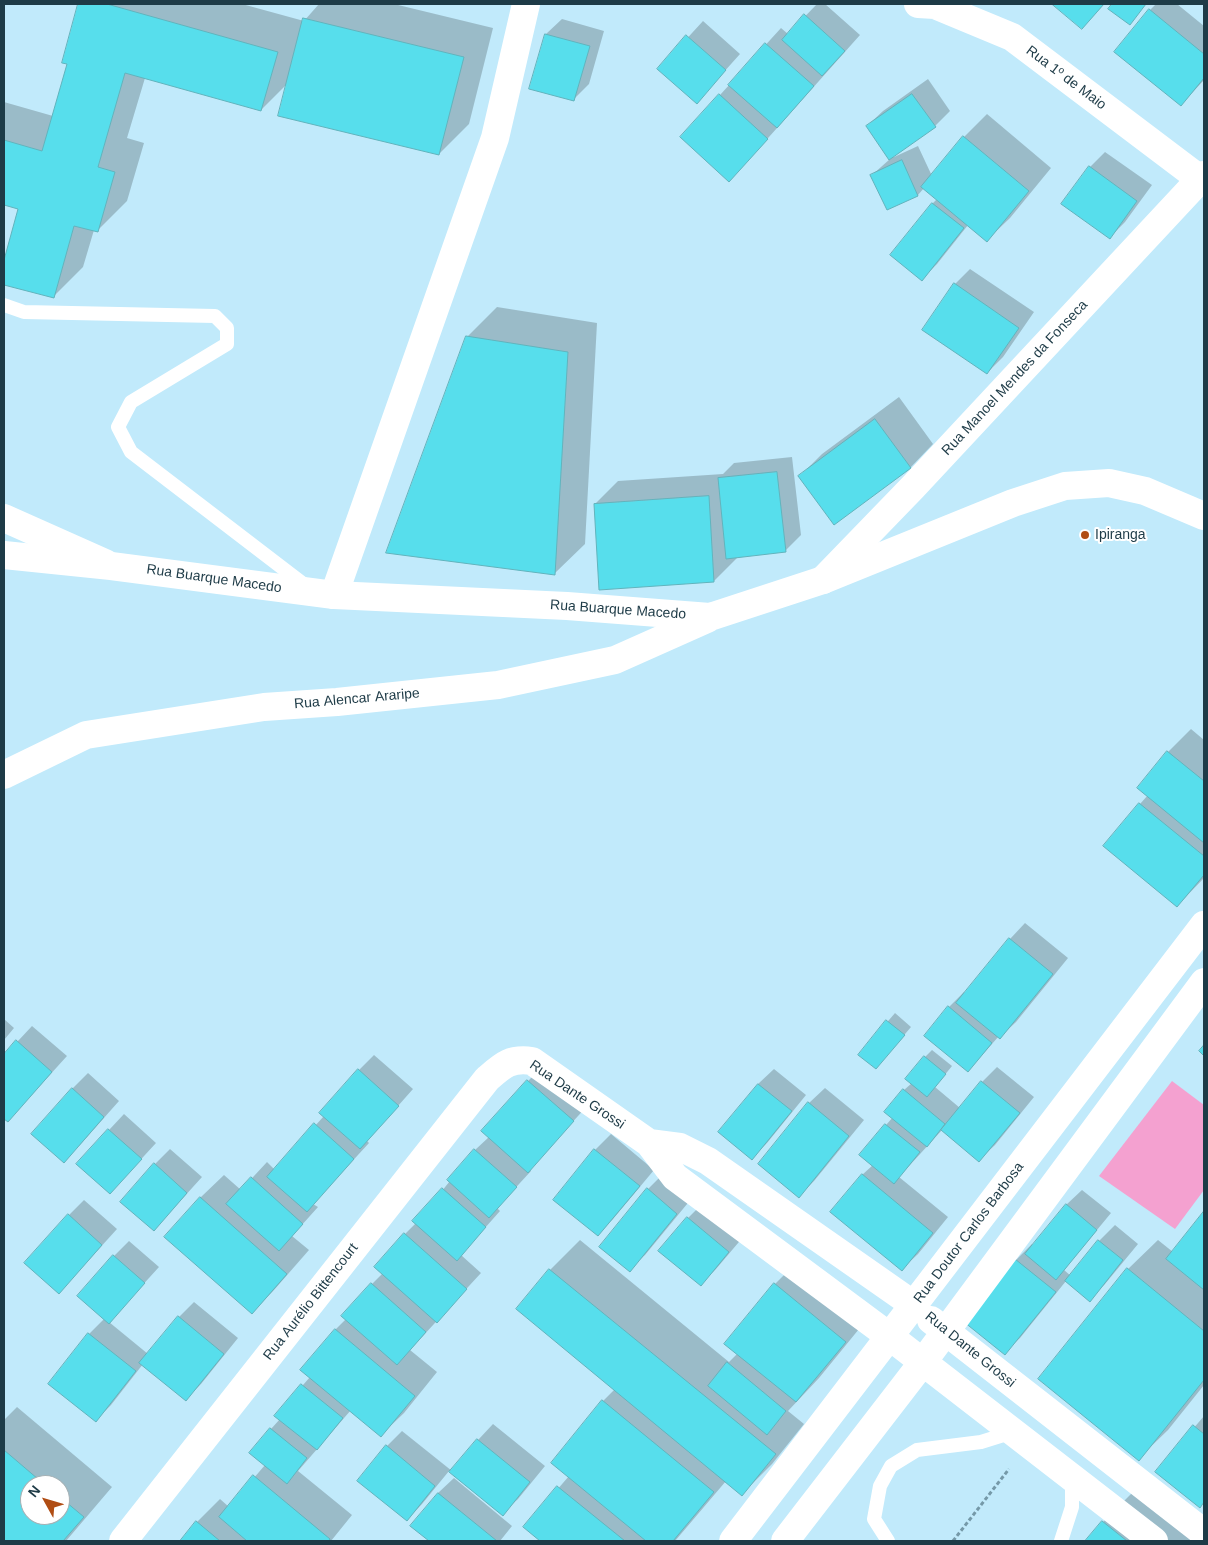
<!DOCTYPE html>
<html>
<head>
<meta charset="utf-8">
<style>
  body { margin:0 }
  #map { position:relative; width:1208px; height:1545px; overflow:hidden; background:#c1eafb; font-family:Arial,sans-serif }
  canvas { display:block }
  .frame { position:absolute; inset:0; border:5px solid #1e3b47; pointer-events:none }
  .north { position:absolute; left:20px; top:1475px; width:50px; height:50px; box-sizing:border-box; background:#fff; border:1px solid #a5b1b5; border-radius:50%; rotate:309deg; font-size:14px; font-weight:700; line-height:20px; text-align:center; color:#1e3b47 }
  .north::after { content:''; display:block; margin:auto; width:18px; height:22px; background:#b04d14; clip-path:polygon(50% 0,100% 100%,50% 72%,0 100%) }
</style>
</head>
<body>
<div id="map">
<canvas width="1208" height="1545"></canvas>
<div class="frame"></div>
<div class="north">N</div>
</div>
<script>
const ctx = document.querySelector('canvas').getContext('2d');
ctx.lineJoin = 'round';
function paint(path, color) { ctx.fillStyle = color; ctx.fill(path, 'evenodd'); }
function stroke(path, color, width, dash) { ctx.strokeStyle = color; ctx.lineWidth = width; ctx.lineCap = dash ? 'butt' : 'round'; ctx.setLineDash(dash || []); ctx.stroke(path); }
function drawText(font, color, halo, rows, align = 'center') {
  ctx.font = font + ' Arial,sans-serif'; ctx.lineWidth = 4; ctx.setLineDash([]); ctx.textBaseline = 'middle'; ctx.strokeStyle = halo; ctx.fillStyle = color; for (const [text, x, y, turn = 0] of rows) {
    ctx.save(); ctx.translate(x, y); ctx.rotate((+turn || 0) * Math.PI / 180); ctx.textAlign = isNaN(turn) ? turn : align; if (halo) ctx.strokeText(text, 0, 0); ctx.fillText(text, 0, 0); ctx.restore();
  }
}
paint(new Path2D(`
  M 1172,1081 L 1204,1105 L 1204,1190 L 1175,1229 L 1099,1176 Z`), '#f4a1d0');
paint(new Path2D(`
  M 79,4 L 242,4 L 304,21 L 319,4 L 394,4 L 493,28 L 469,124 L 439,154 L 288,83 L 261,110 L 145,78 L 127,138 L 144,143 L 127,201 L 97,231 L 94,230 L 83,267 L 53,297 L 4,283 L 4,264 L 20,208 L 4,204 L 4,102 L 53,116 L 68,63 L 63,62 Z
  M 817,4 L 825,4 L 860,35 L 744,165 L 720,95 L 781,28 L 788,34 Z
  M 1054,4 L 1104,4 L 1082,28 Z
  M 1156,4 L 1177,4 L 1204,26 L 1204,80 L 1181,105 L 1150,10 Z
  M 562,19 L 604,31 L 589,84 L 573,100 L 531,88 L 546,34 Z
  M 703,21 L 740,54 L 697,102 L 659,69 Z
  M 928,79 L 950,111 L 935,126 L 893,156 L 894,157 L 918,146 L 932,176 L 964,137 L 987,114 L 1051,168 L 1010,218 L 987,240 L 968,225 L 937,264 L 922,279 L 932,204 L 937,199 L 924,188 L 918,195 L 887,209 L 872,175 L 890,159 L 867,126 L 883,111 Z
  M 1105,152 L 1152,185 L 1125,222 L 1110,237 L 1090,167 Z
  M 970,269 L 1034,312 L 1003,357 L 987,373 L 955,284 Z
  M 497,307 L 597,323 L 585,544 L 555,573 L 467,337 Z
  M 899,397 L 933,444 L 911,467 L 834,524 L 800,476 L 822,454 Z
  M 792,457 L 801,535 L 785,551 L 736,556 L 737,558 L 714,581 L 595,504 L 618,481 L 723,474 L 734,463 Z
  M 1191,729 L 1204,740 L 1204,878 L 1177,906 L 1140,804 L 1148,795 L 1139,788 L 1168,752 Z
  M 1025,923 L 1068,958 L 1016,1022 L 1000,1037 L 999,1036 L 968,1071 L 949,1007 L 964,992 L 965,993 L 1010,939 Z
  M 895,1013 L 911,1027 L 883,1060 L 859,1055 Z
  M 4,1019 L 14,1028 L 4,1040 Z
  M 32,1026 L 67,1056 L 8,1121 L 4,1117 L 4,1056 Z
  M 932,1050 L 952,1066 L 935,1087 L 960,1108 L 982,1082 L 997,1067 L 1034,1097 L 995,1145 L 979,1160 L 942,1130 L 899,1177 L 948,1217 L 918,1254 L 902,1269 L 862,1175 L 873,1165 L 860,1155 L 893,1117 L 904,1090 L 912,1083 L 925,1057 Z
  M 374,1055 L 413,1089 L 367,1141 L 369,1143 L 313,1204 L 318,1207 L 292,1236 L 309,1250 L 274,1290 L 252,1313 L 166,1237 L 201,1197 L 224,1175 L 241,1190 L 267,1162 L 275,1170 L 324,1116 L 359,1070 Z
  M 543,1065 L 588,1105 L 530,1169 L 531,1171 L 497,1208 L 500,1211 L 461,1255 L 481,1273 L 410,1350 L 437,1372 L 404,1413 L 381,1435 L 351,1410 L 298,1471 L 352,1515 L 331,1541 L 181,1541 L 197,1522 L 220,1499 L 229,1507 L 265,1465 L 271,1429 L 280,1419 L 276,1416 L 310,1377 L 335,1330 L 346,1319 L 372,1284 L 383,1273 L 405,1234 L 416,1223 L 475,1150 L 489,1137 L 482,1131 Z
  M 774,1069 L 806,1095 L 767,1143 L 752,1158 L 720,1131 L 758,1084 Z
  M 88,1073 L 119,1101 L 79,1146 L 72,1089 Z
  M 825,1088 L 864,1120 L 814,1181 L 799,1196 L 809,1103 Z
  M 124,1114 L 156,1143 L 110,1193 L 109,1130 Z
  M 611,1134 L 654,1170 L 613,1219 L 598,1235 L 555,1200 L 595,1150 Z
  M 170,1149 L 202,1177 L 154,1230 L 155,1164 Z
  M 663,1174 L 692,1198 L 645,1255 L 629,1270 L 648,1189 Z
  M 1082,1190 L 1111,1213 L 1064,1270 L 1071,1276 L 1099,1241 L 1115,1225 L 1138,1244 L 1105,1284 L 1090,1300 L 1066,1281 L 1020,1338 L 1004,1353 L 966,1322 L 1016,1260 L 1032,1244 L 1033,1246 L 1066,1205 Z
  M 84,1200 L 117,1229 L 59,1293 L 69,1215 Z
  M 703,1203 L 744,1236 L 716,1269 L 701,1284 L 688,1218 Z
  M 1204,1213 L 1204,1385 L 1168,1430 L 1138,1459 L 1128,1269 L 1158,1240 L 1173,1252 Z
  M 580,1240 L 729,1362 L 738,1353 L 775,1284 L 798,1261 L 868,1318 L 819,1378 L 788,1411 L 804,1424 L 772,1464 L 742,1494 L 726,1481 L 675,1541 L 542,1541 L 525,1527 L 569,1476 L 603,1401 L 615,1389 L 517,1309 L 550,1270 Z
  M 129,1241 L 159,1267 L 109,1322 L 148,1354 L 179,1317 L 194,1302 L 238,1338 L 201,1384 L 186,1399 L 143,1364 L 111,1405 L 96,1420 L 89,1334 L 104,1319 L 114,1256 Z
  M 17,1407 L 112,1487 L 66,1541 L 4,1541 L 4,1420 ZM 30,1485 L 60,1485 L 60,1515 L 30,1515 Z
  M 1204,1416 L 1204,1502 L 1200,1506 L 1157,1471 Z
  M 493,1424 L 545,1466 L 518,1499 L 502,1514 L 449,1471 L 422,1504 L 407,1520 L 387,1446 L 402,1431 L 452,1471 L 478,1440 Z
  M 454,1478 L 512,1526 L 500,1541 L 431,1541 L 412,1526 L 438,1493 Z
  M 1133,1492 L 1193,1541 L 1087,1541 L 1103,1522 Z`), '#0003');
const building = new Path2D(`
  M 78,4 L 107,4 L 278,52 L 261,111 L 125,73 L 98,167 L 115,172 L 98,232 L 74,226 L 54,298 L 4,285 L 4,260 L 18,209 L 4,205 L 4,140 L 42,151 L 67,64 L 62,63 Z
  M 1052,4 L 1104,4 L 1082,29 Z
  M 1112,4 L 1146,4 L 1130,25 L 1108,9 Z
  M 1149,9 L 1204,54 L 1204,78 L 1181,106 L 1114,52 Z
  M 804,14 L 845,51 L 822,76 L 782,40 Z
  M 303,18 L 464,57 L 439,155 L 278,116 Z
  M 545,34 L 590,46 L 574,101 L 529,89 Z
  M 686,35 L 726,70 L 697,104 L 657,69 Z
  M 765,43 L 814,86 L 777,128 L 728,85 Z
  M 719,94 L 768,139 L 729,182 L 680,137 Z
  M 912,94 L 936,127 L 889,160 L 866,126 Z
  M 963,136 L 1029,191 L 987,242 L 921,187 Z
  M 902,160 L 918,196 L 887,210 L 870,175 Z
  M 1089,166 L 1137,201 L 1110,239 L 1061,204 Z
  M 932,203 L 964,228 L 922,281 L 890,255 Z
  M 954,283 L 1019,328 L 987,374 L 922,330 Z
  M 466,336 L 568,352 L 555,575 L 386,553 Z
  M 875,419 L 911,468 L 834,525 L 798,476 Z
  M 777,472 L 786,552 L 726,559 L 718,478 Z
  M 709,496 L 714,582 L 599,590 L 594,504 Z
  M 1167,751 L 1204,781 L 1204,843 L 1137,788 Z
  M 1139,803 L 1204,856 L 1204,875 L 1177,907 L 1103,846 Z
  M 1009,938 L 1053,974 L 1000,1039 L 956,1003 Z
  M 948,1006 L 992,1043 L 968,1072 L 924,1036 Z
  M 886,1020 L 905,1035 L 876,1069 L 858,1055 Z
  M 16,1040 L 52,1072 L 8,1122 L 4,1119 L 4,1054 Z
  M 1204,1045 L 1204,1056 L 1199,1051 Z
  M 924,1056 L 946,1074 L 927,1097 L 905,1079 Z
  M 358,1069 L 399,1106 L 360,1149 L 319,1113 Z
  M 527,1080 L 574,1121 L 528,1173 L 481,1131 Z
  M 981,1081 L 1020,1113 L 979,1162 L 941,1130 Z
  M 758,1084 L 792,1111 L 752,1160 L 718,1132 Z
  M 72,1088 L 104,1117 L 64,1163 L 31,1134 Z
  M 903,1089 L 945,1124 L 927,1147 L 884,1112 Z
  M 808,1102 L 849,1136 L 799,1198 L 758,1164 Z
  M 314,1123 L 354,1159 L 307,1212 L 267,1177 Z
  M 885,1124 L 920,1152 L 894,1184 L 859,1155 Z
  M 108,1129 L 142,1159 L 110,1194 L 76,1164 Z
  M 474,1149 L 517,1187 L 489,1218 L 447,1180 Z
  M 594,1149 L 640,1186 L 598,1236 L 553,1200 Z
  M 154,1163 L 187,1193 L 154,1231 L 120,1202 Z
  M 862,1174 L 933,1233 L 902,1271 L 830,1212 Z
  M 251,1177 L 303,1224 L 279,1251 L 226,1204 Z
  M 442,1188 L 486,1227 L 457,1261 L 412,1221 Z
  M 647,1188 L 677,1214 L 630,1272 L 599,1247 Z
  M 200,1197 L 287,1274 L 252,1314 L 164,1237 Z
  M 1066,1204 L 1097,1230 L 1056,1280 L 1025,1254 Z
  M 1204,1211 L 1204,1290 L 1166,1259 Z
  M 68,1214 L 102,1245 L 59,1294 L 24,1263 Z
  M 687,1217 L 729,1252 L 701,1286 L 658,1251 Z
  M 404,1233 L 467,1289 L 437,1323 L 374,1267 Z
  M 1098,1240 L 1123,1260 L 1090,1302 L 1065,1281 Z
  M 113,1255 L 145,1283 L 109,1324 L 77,1296 Z
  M 1015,1259 L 1056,1292 L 1005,1355 L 964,1322 Z
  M 1127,1268 L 1204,1331 L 1204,1380 L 1139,1461 L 1038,1379 Z
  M 549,1269 L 776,1454 L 742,1496 L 516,1309 Z
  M 371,1283 L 426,1332 L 397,1365 L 341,1316 Z
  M 774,1283 L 846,1342 L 796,1402 L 724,1344 Z
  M 178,1316 L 224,1354 L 186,1401 L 139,1363 Z
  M 335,1329 L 415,1396 L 381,1437 L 300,1370 Z
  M 88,1333 L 136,1371 L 96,1422 L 48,1384 Z
  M 727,1362 L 786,1411 L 767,1435 L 708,1386 Z
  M 301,1384 L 343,1418 L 317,1450 L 274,1416 Z
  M 602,1400 L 714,1492 L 673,1541 L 646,1541 L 551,1463 Z
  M 1193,1425 L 1204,1434 L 1204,1502 L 1200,1508 L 1155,1472 Z
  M 270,1428 L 307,1458 L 287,1484 L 249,1453 Z
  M 477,1439 L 530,1482 L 503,1516 L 449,1472 Z
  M 386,1445 L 435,1486 L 407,1521 L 357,1481 Z
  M 4,1450 L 45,1485 L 30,1485 L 30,1515 L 60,1515 L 60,1497 L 84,1517 L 63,1541 L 4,1541 Z
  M 253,1475 L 330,1539 L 329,1541 L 247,1541 L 219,1517 Z
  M 557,1486 L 625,1541 L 540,1541 L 523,1527 Z
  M 438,1493 L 497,1541 L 429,1541 L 410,1526 Z
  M 196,1521 L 220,1541 L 180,1541 Z
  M 1102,1521 L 1127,1541 L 1085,1541 Z`);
paint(building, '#57deec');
stroke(building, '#61b3bc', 1);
stroke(new Path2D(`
  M 953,1541 L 1009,1469`), '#7599a8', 3, [4, 2.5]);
stroke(new Path2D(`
  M 4,305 L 24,312 L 215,316 L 227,328 L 227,344 L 131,402 L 118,427 L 131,452 L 306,586
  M 888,1541 L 874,1519 L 880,1486 L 891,1466 L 917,1450 L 981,1442 L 1013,1432
  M 1061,1541 L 1072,1507 L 1072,1478`), '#fff', 14);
stroke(new Path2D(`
  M 918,4 L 935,5 L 1012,37 L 1204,182
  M 4,518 L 105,563
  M 823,580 L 913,487 L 1204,175
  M 334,595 L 495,138 L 526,4
  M 649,1143 L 680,1147 L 708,1161 L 914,1305
  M 123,1541 L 487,1079 C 503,1065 510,1058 532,1061 L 649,1143 L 675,1177 L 889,1336`), '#fff', 28);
stroke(new Path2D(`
  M 931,1320 L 1204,1533
  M 889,1336 L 1154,1541
  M 733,1541 L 1204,925
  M 785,1541 L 923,1362 L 1204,982`), '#fff', 28);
stroke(new Path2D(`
  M 4,555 L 111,566 L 334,595 L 567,606 L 710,617 L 823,580 L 1013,503 L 1065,486 L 1109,483 L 1145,491 L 1204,516
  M 4,775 L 86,735 L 264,707 L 337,702 L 498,685 L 615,660 L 707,619`), '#fff', 28);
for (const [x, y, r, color] of [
  [1085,535,5,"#b04d14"]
]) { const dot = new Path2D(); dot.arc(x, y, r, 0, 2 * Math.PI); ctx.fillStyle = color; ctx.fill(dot); stroke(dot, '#fff', 2); }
drawText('14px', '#1e3b47', '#fff', [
  ["Rua 1º de Maio",1066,78,37],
  ["Rua Manoel Mendes da Fonseca",1015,378,-47],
  ["Rua Buarque Macedo",214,579,8],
  ["Rua Buarque Macedo",618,610,4],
  ["Rua Alencar Araripe",357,699,-5],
  ["Rua Dante Grossi",577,1095,34],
  ["Rua Doutor Carlos Barbosa",969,1233,-53],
  ["Rua Aurélio Bittencourt",311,1302,-52],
  ["Rua Dante Grossi",970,1350,39]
]);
drawText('14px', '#1e3b47', '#fff', [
  ["Ipiranga",1095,535]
], 'left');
</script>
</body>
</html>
